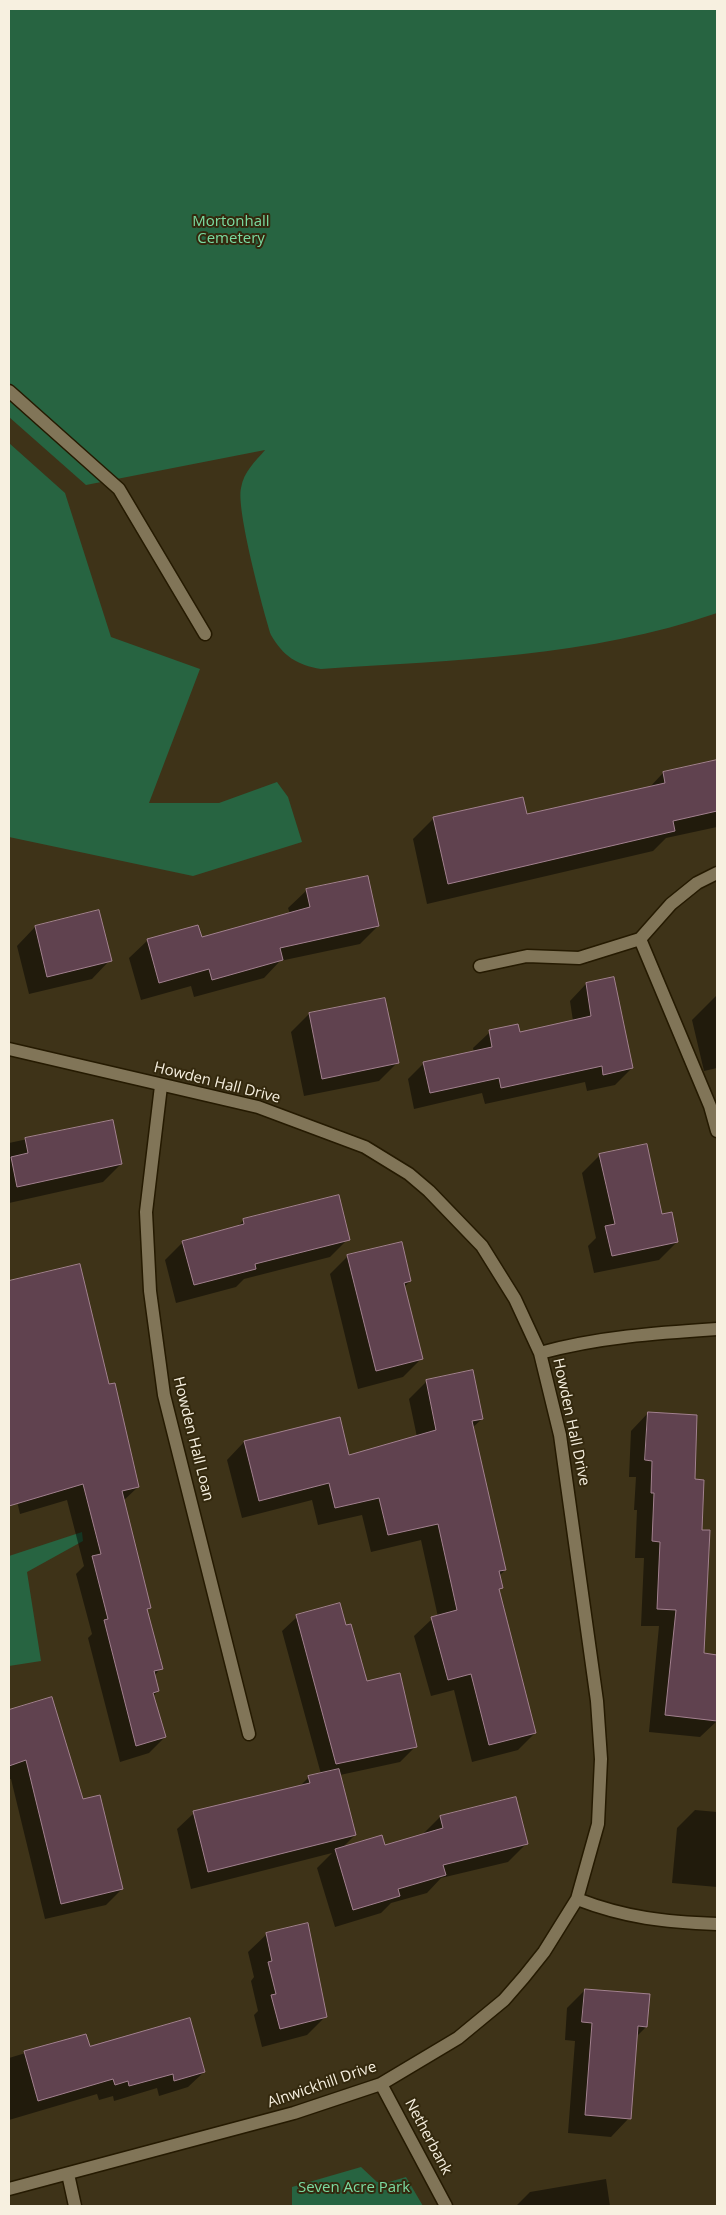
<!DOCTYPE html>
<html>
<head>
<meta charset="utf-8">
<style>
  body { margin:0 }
  #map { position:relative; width:726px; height:2215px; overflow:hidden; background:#3e3318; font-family:"Open Sans",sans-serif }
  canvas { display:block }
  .frame { position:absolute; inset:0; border:10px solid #f7f0e0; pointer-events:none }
</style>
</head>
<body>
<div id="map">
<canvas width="726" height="2215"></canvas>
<div class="frame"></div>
</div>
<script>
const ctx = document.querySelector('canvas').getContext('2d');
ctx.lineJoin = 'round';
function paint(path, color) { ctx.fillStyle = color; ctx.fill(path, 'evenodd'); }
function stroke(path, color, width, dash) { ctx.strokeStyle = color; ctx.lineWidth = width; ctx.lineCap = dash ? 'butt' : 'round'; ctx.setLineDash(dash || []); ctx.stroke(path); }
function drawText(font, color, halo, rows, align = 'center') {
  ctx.font = font + ' "Open Sans",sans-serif'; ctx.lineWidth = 4; ctx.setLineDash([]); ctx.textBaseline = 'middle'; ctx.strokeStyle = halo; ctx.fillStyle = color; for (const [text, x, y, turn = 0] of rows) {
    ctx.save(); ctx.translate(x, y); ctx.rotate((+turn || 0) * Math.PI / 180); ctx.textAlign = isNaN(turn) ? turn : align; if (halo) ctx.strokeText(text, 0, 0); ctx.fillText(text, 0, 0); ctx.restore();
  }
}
paint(new Path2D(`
  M 9,9 L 717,9 L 717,613 C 590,657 454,660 321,669 C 297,665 283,656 271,635 C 263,610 236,509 241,488 C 244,471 255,462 265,450 L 86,485 L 9,417 Z
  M 9,443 L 65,493 L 111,637 L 200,669 L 149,803 L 219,803 L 277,782 L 288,797 L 302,842 L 193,876 L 9,837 Z
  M 82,1532 L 83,1541 L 27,1572 L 41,1661 L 9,1666 L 9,1556 Z
  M 361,2167 L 377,2182 L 389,2182 L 406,2177 L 423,2206 L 292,2206 L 292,2187 Z`), '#276441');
paint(new Path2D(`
  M 717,761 L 717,827 L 666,838 L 653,851 L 427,904 L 413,839 L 434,818 L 526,816 L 649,788 L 663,773 Z
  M 307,890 L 378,926 L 360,944 L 280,961 L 264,978 L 194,997 L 191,986 L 141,1000 L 129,958 L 148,940 L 201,939 L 290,914 L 288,908 Z
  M 35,927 L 110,960 L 92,979 L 29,994 L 17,946 Z
  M 586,984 L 632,1068 L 615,1085 L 587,1091 L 585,1082 L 485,1104 L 482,1093 L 414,1109 L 408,1079 L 424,1063 L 474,1052 L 473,1048 L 490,1032 L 519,1033 L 573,1021 L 570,1001 Z
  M 717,995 L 717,1068 L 704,1071 L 692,1020 Z
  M 309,1014 L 397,1063 L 379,1081 L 304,1096 L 291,1032 Z
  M 112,1121 L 121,1164 L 103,1182 L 9,1203 L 9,1143 Z
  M 600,1155 L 661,1215 L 677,1242 L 659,1260 L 594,1273 L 588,1246 L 596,1238 L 582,1173 Z
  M 244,1220 L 348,1239 L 330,1257 L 244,1279 L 236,1287 L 176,1303 L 165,1260 L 183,1242 L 236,1228 Z
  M 348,1256 L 410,1281 L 404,1287 L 421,1359 L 403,1377 L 358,1389 L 330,1274 Z
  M 22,1279 L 108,1386 L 138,1487 L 123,1501 L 150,1607 L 147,1611 L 161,1668 L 154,1676 L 158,1691 L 153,1696 L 165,1737 L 149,1753 L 120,1762 L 88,1638 L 92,1634 L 76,1574 L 84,1566 L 67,1500 L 20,1514 L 9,1466 L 9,1370 L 22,1366 L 9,1309 L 9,1292 Z
  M 426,1382 L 482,1419 L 472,1428 L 505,1570 L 499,1576 L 502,1587 L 498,1590 L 535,1733 L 518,1750 L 472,1762 L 454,1690 L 431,1696 L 414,1636 L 432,1619 L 438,1617 L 421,1540 L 371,1552 L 362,1515 L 318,1525 L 312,1500 L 242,1518 L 227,1460 L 244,1442 L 349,1457 L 417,1437 L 409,1399 Z
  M 648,1413 L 694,1480 L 700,1531 L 703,1654 L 717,1656 L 717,1721 L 700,1737 L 649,1732 L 659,1626 L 641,1626 L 644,1558 L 635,1558 L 637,1510 L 634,1510 L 636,1477 L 629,1477 L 631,1431 Z
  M 297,1617 L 366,1683 L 415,1747 L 400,1762 L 340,1775 L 355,1835 L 342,1848 L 384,1847 L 422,1835 L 440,1817 L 526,1844 L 508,1862 L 441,1878 L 427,1893 L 391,1903 L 381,1913 L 335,1927 L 317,1868 L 332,1853 L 191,1889 L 177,1829 L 194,1813 L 299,1787 L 309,1777 L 321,1774 L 282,1631 Z
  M 51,1698 L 82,1800 L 122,1889 L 106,1905 L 45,1919 L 11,1779 L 9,1779 L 9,1711 Z
  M 695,1810 L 717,1812 L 717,1887 L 672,1883 L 677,1828 Z
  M 307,1924 L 325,2017 L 307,2035 L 262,2047 L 254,2015 L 258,2011 L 251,1981 L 254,1977 L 248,1952 L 267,1934 Z
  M 585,1990 L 646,2027 L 636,2037 L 629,2118 L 611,2137 L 568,2133 L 575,2041 L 565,2040 L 567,2008 Z
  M 85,2035 L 89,2048 L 204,2072 L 188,2087 L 159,2096 L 157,2088 L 114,2101 L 113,2096 L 99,2100 L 97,2094 L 9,2120 L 9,2058 Z
  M 606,2179 L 610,2206 L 516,2206 L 530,2192 Z`), '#0007');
const building = new Path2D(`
  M 717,760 L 717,811 L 673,821 L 675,831 L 448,884 L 433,817 L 523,797 L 527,814 L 665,783 L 663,772 Z
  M 368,876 L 379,926 L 280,948 L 283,960 L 212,980 L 209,969 L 159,983 L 147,939 L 198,925 L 202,937 L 310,907 L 306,889 Z
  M 99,910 L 112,961 L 47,977 L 35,926 Z
  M 614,977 L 633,1068 L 603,1075 L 602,1066 L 501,1088 L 499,1078 L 430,1093 L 423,1062 L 492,1047 L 489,1030 L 518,1024 L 520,1032 L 591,1016 L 586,983 Z
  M 385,998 L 399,1063 L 322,1079 L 309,1013 Z
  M 113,1120 L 122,1164 L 17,1187 L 11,1157 L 28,1153 L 25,1138 Z
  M 647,1144 L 662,1214 L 672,1212 L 678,1242 L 612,1256 L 605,1226 L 615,1224 L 599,1154 Z
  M 339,1195 L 350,1240 L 255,1264 L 256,1269 L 194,1285 L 182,1241 L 244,1224 L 243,1219 Z
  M 402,1242 L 411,1281 L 404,1283 L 423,1359 L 376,1371 L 347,1255 Z
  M 80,1264 L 109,1384 L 115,1383 L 139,1487 L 122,1491 L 151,1608 L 147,1609 L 163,1669 L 154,1671 L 159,1691 L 153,1693 L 166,1737 L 136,1746 L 104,1620 L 108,1619 L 92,1556 L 101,1554 L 83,1484 L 9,1506 L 9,1281 Z
  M 473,1370 L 483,1419 L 472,1421 L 506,1570 L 499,1571 L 503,1588 L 499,1589 L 536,1733 L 489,1745 L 471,1674 L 448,1680 L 431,1617 L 457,1610 L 438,1524 L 388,1535 L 379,1498 L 335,1508 L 329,1483 L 259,1501 L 244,1441 L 340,1417 L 349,1455 L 436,1430 L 426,1380 Z
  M 648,1412 L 697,1415 L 695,1479 L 704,1480 L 702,1530 L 710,1530 L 704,1653 L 717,1655 L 717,1721 L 665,1715 L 676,1610 L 657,1609 L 660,1542 L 652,1541 L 654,1493 L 651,1493 L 652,1461 L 645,1460 Z
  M 340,1603 L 346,1625 L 351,1624 L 367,1681 L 400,1673 L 417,1747 L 336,1764 L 296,1615 Z
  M 52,1697 L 83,1799 L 100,1795 L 123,1889 L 61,1904 L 26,1760 L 9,1766 L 9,1710 Z
  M 339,1769 L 356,1835 L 208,1872 L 193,1811 L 310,1783 L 308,1776 Z
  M 516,1797 L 528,1844 L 443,1865 L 446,1875 L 398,1889 L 400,1896 L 353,1910 L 335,1849 L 382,1835 L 385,1845 L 443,1828 L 440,1816 Z
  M 308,1923 L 327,2017 L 280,2029 L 271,1995 L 276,1994 L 268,1962 L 272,1961 L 266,1933 Z
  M 585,1989 L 650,1994 L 647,2027 L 638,2026 L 631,2119 L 585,2115 L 592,2023 L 582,2022 Z
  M 190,2018 L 205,2072 L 174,2081 L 173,2074 L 129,2086 L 128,2081 L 115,2085 L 113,2079 L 38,2101 L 24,2051 L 86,2034 L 90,2046 Z`);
paint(building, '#60424f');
stroke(building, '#a2818f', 1);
const service = new Path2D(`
  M 9,391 L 119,489 L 205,634`);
const minor = new Path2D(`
  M 640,939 L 710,1106 L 717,1131
  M 480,966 L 527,956 L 579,958 L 640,939 L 671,904 L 697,883 L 717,873
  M 9,1049 L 258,1107 L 365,1147 L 409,1174 L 429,1191 L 482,1246 L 515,1299 L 540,1353 L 560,1435 L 597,1701 L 601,1759 L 598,1824 L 577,1899 L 544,1952 L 524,1977 L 504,2000 L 458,2038 L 381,2084 L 294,2113 L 9,2189
  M 161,1086 L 146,1212 L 150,1291 L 164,1395 L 249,1734
  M 540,1353 C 598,1337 657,1333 717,1329
  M 577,1899 C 626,1918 665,1922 717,1924
  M 381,2084 L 446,2206
  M 68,2174 L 75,2206`);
stroke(service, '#251a01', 15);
stroke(minor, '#251a01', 15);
stroke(service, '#817558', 12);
stroke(minor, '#817558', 12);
drawText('15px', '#7bdba1', '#34290e', [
  ["Mortonhall",231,222],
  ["Cemetery",231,239],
  ["Seven Acre Park",354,2188]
]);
drawText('15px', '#f7f0e0', '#34290e', [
  ["Howden Hall Drive",217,1083,14],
  ["Howden Hall Drive",571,1422,78],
  ["Howden Hall Loan",193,1439,76],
  ["Alnwickhill Drive",322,2085,-19],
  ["Netherbank",428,2137,62]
]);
</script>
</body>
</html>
